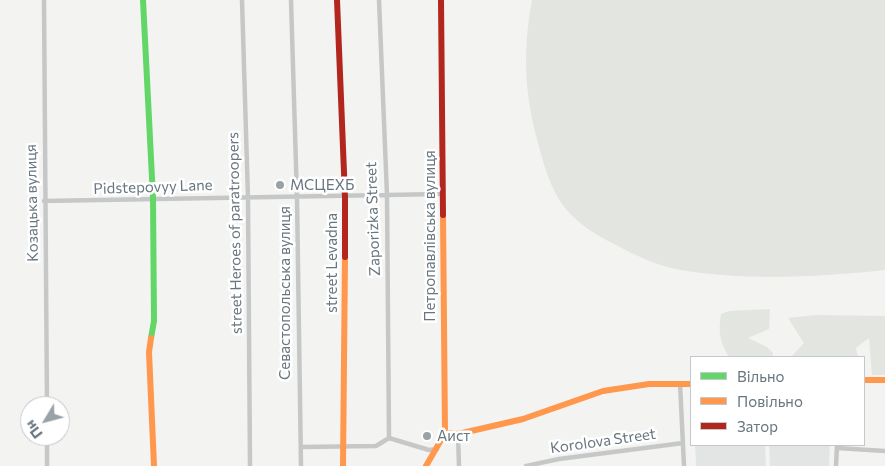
<!DOCTYPE html>
<html>
<head>
<meta charset="utf-8">
<style>
  body { margin:0 }
  #map { position:relative; width:885px; height:466px; overflow:hidden; background:#f3f3f2; font-family:Commissioner,sans-serif }
  canvas { display:block }
  .legend { position:absolute; left:690px; top:356px; width:175px; height:90px; box-sizing:border-box; background:#fff; border:1px solid #c2c8cc; margin:0; padding:6px 9px; list-style:none; font-size:15px; color:#67767f }
  .legend li { display:flex; align-items:center; gap:10px; height:25px }
  .legend b { width:25px; border:1px solid #c2c8cc }
  .north { position:absolute; left:20px; top:396px; width:50px; height:50px; box-sizing:border-box; background:#fff; border:1px solid #c2c8cc; border-radius:50%; rotate:233deg; font-size:14px; font-weight:700; line-height:20px; text-align:center; color:#67767f }
  .north::after { content:''; display:block; margin:auto; width:18px; height:22px; background:#98a2a7; clip-path:polygon(50% 0,100% 100%,50% 72%,0 100%) }
</style>
</head>
<body>
<div id="map">
<canvas width="885" height="466"></canvas>
<ul class="legend">
<li><b style="height:6px;background:#63d668"></b>Вільно</li>
<li><b style="height:6px;background:#ff974d"></b>Повільно</li>
<li><b style="height:6px;background:#b3261e"></b>Затор</li>
</ul>
<div class="north">Пн</div>
</div>
<script>
const ctx = document.querySelector('canvas').getContext('2d');
ctx.lineJoin = 'round';
function paint(path, color) { ctx.fillStyle = color; ctx.fill(path, 'evenodd'); }
function stroke(path, color, width, dash) { ctx.strokeStyle = color; ctx.lineWidth = width; ctx.lineCap = dash ? 'butt' : 'round'; ctx.setLineDash(dash || []); ctx.stroke(path); }
function drawText(font, color, halo, rows, align = 'center') {
  ctx.font = font + ' Commissioner,sans-serif'; ctx.lineWidth = 5; ctx.setLineDash([]); ctx.textBaseline = 'middle'; ctx.strokeStyle = halo; ctx.fillStyle = color; for (const [text, x, y, turn = 0] of rows) {
    ctx.save(); ctx.translate(x, y); ctx.rotate((+turn || 0) * Math.PI / 180); ctx.textAlign = isNaN(turn) ? turn : align; if (halo) ctx.strokeText(text, 0, 0); ctx.fillText(text, 0, 0); ctx.restore();
  }
}
paint(new Path2D(`
  M 695,445 L 765,445 L 766,466 L 696,466 Z
  M 769,445 L 830,445 L 829,466 L 770,466 Z`), '#e3e5e5');
paint(new Path2D(`
  M 532,0 L 885,0 L 885,270 C 819,277 747,281 681,270 C 657,266 635,255 614,244 C 596,235 578,224 565,208 C 550,189 543,162 537,139 C 524,90 523,49 532,0 Z
  M 770,309 L 769,329 L 748,338 L 767,347 L 773,353 L 773,357 L 729,357 C 720,342 718,332 721,314 L 729,311 Z
  M 817,315 L 885,316 L 885,375 L 872,375 L 869,338 L 856,348 L 858,357 L 791,357 L 804,343 L 788,318 Z`), '#e2e5e0');
stroke(new Path2D(`
  M 44,0 L 47,406
  M 242,0 L 248,198 L 250,466
  M 291,0 L 297,198 L 301,466
  M 379,0 L 387,195 L 389,438
  M 44,201 L 442,194
  M 680,383 L 684,466
  M 458,434 L 459,466
  M 47,436 L 47,466
  M 389,438 L 429,450 L 437,449
  M 301,447 L 376,446 L 389,438
  M 837,448 L 885,451
  M 526,466 L 559,459 L 683,443
  M 836,466 L 837,445`), '#c6c8c8', 4.5);
stroke(new Path2D(`
  M 143,0 L 153,198 L 154,321 L 151,338`), '#63d668', 6);
stroke(new Path2D(`
  M 151,338 L 149,352 L 154,466
  M 864,380 L 885,380
  M 445,433 L 458,434 L 523,419 L 603,391 L 649,384 L 691,384
  M 343,466 L 345,257
  M 426,466 L 445,433 L 443,215`), '#ff974d', 6);
stroke(new Path2D(`
  M 337,0 L 345,197 L 345,257
  M 441,0 L 443,215`), '#b3261e', 6);
for (const [x, y, r, color] of [
  [280,185,5,"#98a2a7"],
  [427,436,5,"#98a2a7"]
]) { const dot = new Path2D(); dot.arc(x, y, r, 0, 2 * Math.PI); ctx.fillStyle = color; ctx.fill(dot); stroke(dot, '#fff', 2); }
drawText('15px', '#67767f', '#fff', [
  ["МСЦЕХБ",290,185],
  ["Аист",437,436]
], 'left');
drawText('15px', '#67767f', '#fff', [
  ["Pidstepovyy Lane",153,187,-2],
  ["Козацька вулиця",32,203,-91],
  ["Zaporizka Street",373,219,-92],
  ["street Heroes of paratroopers",235,233,-91],
  ["Петропавлівська вулиця",430,236,-90],
  ["street Levadna",332,263,-90],
  ["Севастопольська вулиця",285,293,-90],
  ["Korolova Street",603,441,-8]
]);
</script>
</body>
</html>
